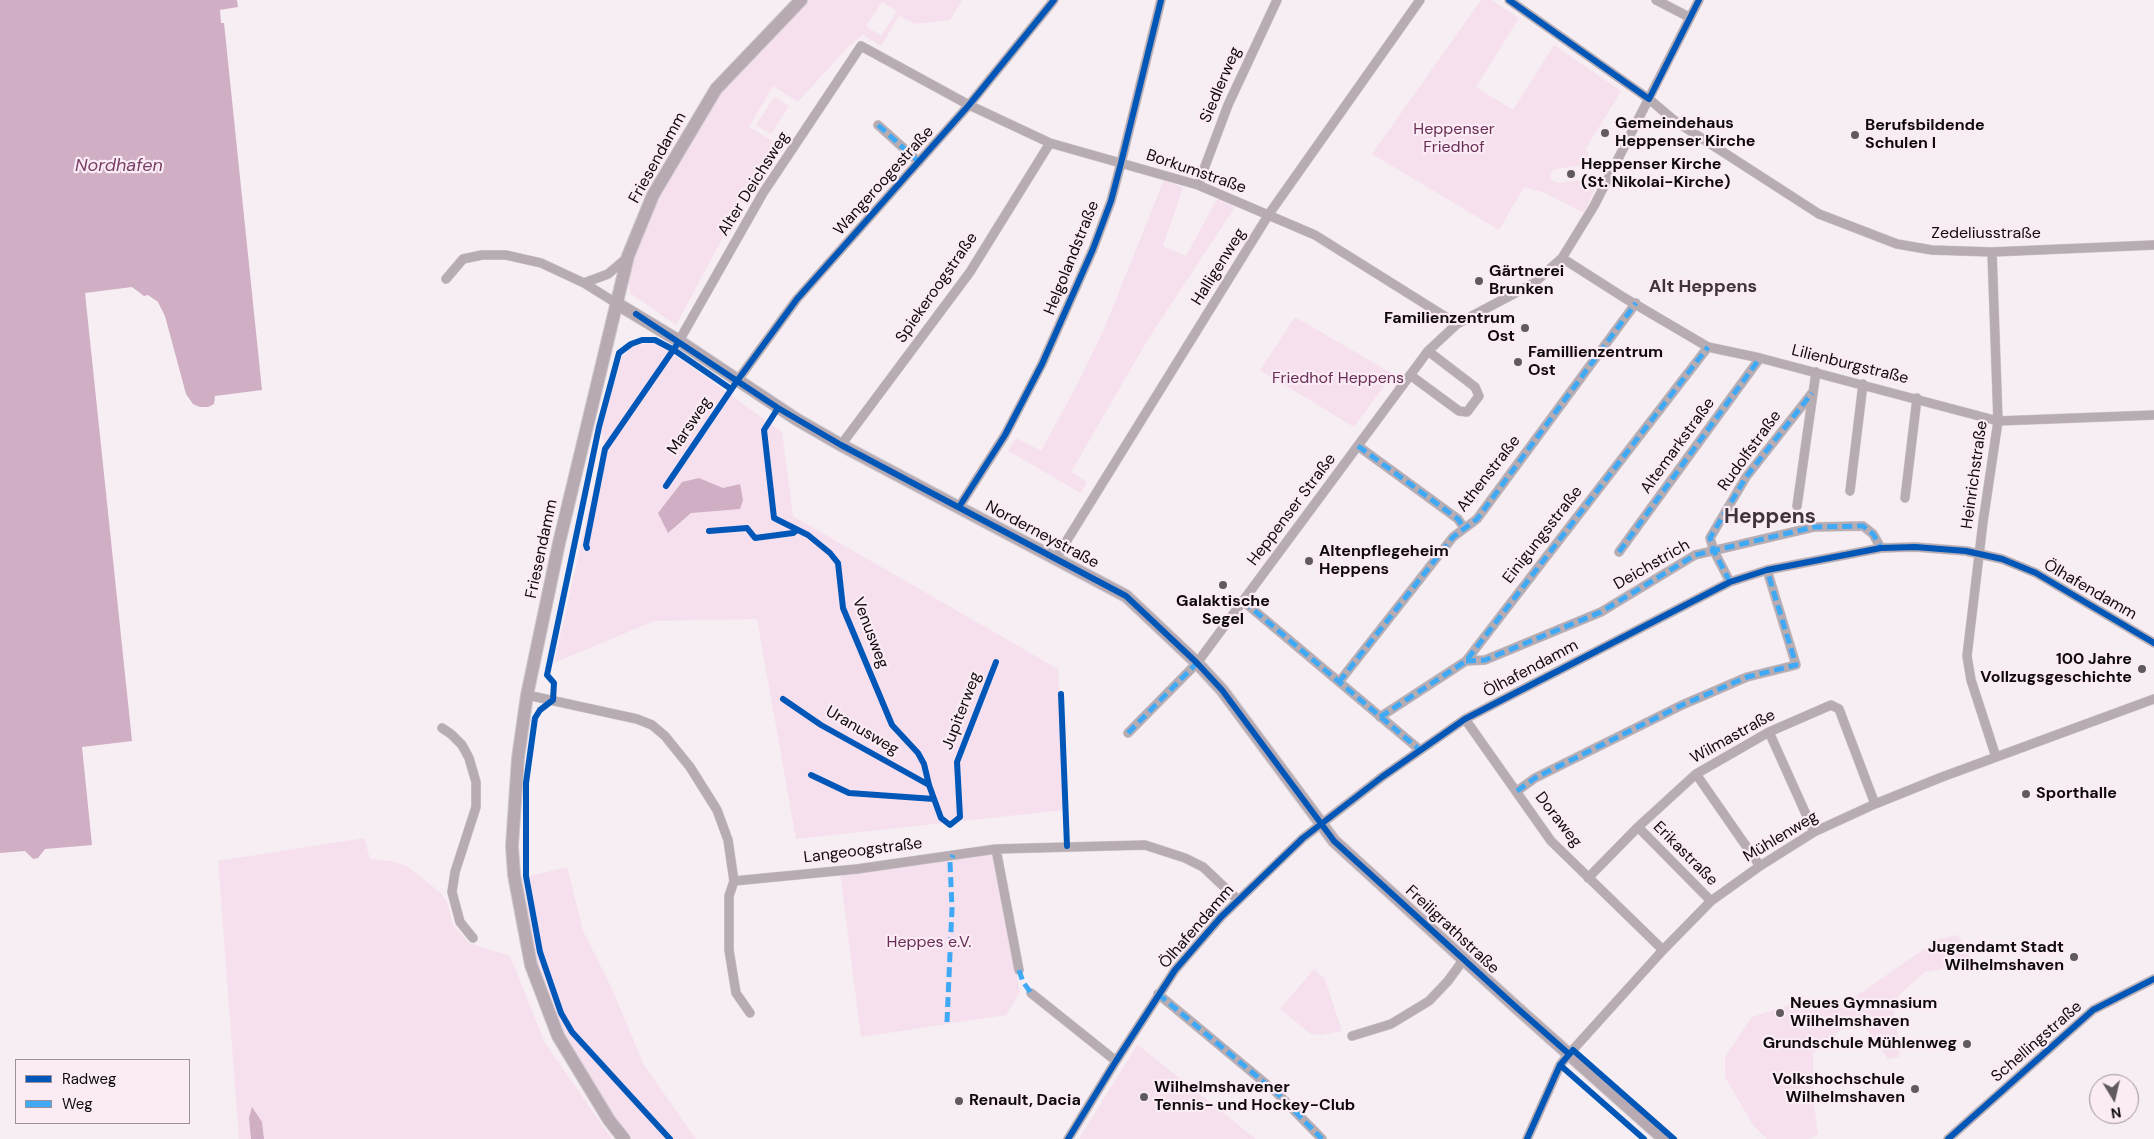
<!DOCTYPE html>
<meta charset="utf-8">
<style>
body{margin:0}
#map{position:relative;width:2154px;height:1139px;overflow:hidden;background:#f6eef3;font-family:"DM Sans",sans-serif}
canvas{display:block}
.legend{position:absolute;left:15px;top:1059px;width:175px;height:65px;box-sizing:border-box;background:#faebf4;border:1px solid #9c9198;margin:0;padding:6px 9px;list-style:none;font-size:15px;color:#0f0a0d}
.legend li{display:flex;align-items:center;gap:10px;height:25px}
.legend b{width:25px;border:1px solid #9c9198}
.north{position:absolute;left:2089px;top:1074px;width:50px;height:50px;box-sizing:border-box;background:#faebf4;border:1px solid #9c9198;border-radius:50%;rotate:171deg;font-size:14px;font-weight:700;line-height:20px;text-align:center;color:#0f0a0d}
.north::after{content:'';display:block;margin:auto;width:18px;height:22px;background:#605a5e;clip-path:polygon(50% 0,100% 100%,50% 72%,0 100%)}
</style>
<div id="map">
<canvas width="2154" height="1139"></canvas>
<ul class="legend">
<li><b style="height:6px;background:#0057b8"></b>Radweg</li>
<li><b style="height:6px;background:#3fa9f5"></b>Weg</li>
</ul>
<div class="north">N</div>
</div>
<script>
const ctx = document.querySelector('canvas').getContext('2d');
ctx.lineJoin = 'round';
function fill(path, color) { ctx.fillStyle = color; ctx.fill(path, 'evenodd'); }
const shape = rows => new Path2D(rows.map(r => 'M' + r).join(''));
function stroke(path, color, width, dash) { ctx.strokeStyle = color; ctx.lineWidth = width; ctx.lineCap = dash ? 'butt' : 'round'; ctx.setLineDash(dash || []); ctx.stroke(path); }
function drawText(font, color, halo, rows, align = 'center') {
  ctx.font = font + ' "DM Sans",sans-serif'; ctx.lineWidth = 4.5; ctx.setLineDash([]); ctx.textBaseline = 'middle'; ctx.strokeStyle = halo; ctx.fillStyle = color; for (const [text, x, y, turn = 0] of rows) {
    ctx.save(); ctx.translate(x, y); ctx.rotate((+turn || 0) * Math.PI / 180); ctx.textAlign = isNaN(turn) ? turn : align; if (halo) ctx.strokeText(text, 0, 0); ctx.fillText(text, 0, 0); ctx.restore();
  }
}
fill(shape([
 [803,0,962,0,950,20,915,24,899,16,881,46,863,35,848,47,798,102,773,86,749,127,774,142,676,325,630,293,628,271,655,195,717,91],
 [882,2,897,11,881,36,866,26],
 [1481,0,1491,0,1519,18,1476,87,1513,110,1554,45,1621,91,1585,150,1589,153,1584,165,1556,169,1551,172,1550,176,1553,181,1558,183,1585,179,1586,182,1593,181,1594,191,1584,213,1545,193,1524,187,1499,230,1372,154],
 [774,97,789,106,771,134,756,125],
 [1164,180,1183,188,1163,246,1186,256,1217,199,1235,207,1147,341,1071,472,1087,482,1081,493,1008,451,1016,438,1041,451,1078,383,1104,329],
 [1295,317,1393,374,1354,427,1260,370],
 [653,342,668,350,782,432,793,516,1058,669,1064,810,796,839,757,619,654,621,554,663,604,442,601,432,616,374,622,357,632,347],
 [364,838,370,859,390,861,407,866,441,893,447,902,453,925,469,943,510,956,545,1043,612,1139,264,1139,262,1122,249,1118,251,1139,239,1139,218,861],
 [993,852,1020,992,1006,1015,861,1037,840,872],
 [567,867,583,931,612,989,644,1065,696,1139,629,1139,612,1119,561,1034,534,964,518,879],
 [1957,935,1965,945,1970,959,1958,966,1925,972,1898,996,1894,1014,1900,1045,1899,1057,1888,1059,1866,1028,1842,1029,1813,1053,1813,1097,1818,1134,1809,1139,1767,1139,1753,1125,1725,1077,1725,1057,1752,1017,1789,1005,1809,1010,1843,1005,1939,939],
 [1314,969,1325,979,1342,1031,1321,1035,1311,1034,1280,1009],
 [1137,1045,1138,1045,1256,1139,1079,1139]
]), '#f6e0ee');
fill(shape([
 [0,0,237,0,238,7,220,10,221,23,224,23,262,390,215,396,214,404,208,407,200,407,193,404,186,394,165,316,158,302,148,295,144,296,132,287,85,293,132,741,82,747,92,845,45,849,38,858,33,859,25,851,0,853],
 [699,478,723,488,740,484,743,500,740,509,691,513,668,533,658,513,682,482],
 [252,1107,262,1122,264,1139,251,1139,249,1118]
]), '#d0aec4');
const street = shape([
 [1509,0,1649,99,1675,121,1819,214,1897,244,1932,250,1992,252,2154,245],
 [1656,0,1689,17],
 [878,125,919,162],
 [1198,185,1228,105,1277,0],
 [1992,252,1998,421,1983,522,1967,656,1971,680,1996,757],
 [1562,258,1623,297,1708,347,1760,358,1998,421,2154,415],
 [446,279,463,259,482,255,506,255,541,263,584,283,616,303],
 [584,283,608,274,628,257],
 [679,341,763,193,861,46,969,105,1050,143,1198,185,1315,235,1457,324],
 [1410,375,1459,411,1467,412,1479,396,1475,387,1428,351],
 [737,381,797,299,969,105,1054,0],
 [841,445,970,272,1050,143],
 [1358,446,1458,519,1464,528],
 [1850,491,1863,384],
 [1905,498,1917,398],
 [1797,506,1816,372],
 [959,507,1005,435,1042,364,1093,249,1111,201,1121,163,1161,0],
 [1619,552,1760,358],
 [1056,558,1269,214,1420,0],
 [1730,582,1714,551,1710,538,1746,477,1812,393],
 [1243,601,1420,750],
 [1466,661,1485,660,1601,612,1695,555,1814,527,1863,526,1873,534,1881,548],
 [1339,682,1453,537,1477,519,1636,303],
 [527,695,637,719,652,725,665,736,690,767,717,810,728,840,734,881,857,869,996,849,1145,845,1185,858,1203,867,1238,900],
 [1380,717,1466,661,1708,347],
 [1465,719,1551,841,1663,950],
 [442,728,451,734,462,745,469,758,476,782,476,807,455,872,452,892,460,922,473,938],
 [1769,732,1814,832],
 [1128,733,1197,663,1428,351,1457,324,1534,283,1562,258,1594,206,1699,0],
 [1696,774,1760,866],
 [1517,791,1535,778,1682,705,1747,677,1796,665,1767,570],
 [1638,827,1711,901],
 [996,849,1019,970],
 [1588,878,1638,827,1696,774,1769,732,1831,705,1839,709,1875,804],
 [734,881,729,896,729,950,736,993,750,1013],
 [1031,993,1116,1061],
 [1158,994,1277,1093,1322,1139],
 [1352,1036,1391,1024,1429,1001,1448,981,1464,959],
 [1068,1139,1116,1061,1175,970,1221,917,1303,838,1382,777,1465,719,1730,582,1767,570,1881,548,1915,547,1966,551,2002,559,2036,573,2154,643],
 [1527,1139,1560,1065,1569,1054,1663,950,1711,901,1760,866,1814,832,1875,804,1942,777,2154,699],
 [1948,1139,2093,1010,2154,979]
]);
const secondary = shape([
 [616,303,679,341,796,419,841,445,1126,596,1197,663,1222,690,1334,841,1517,1008,1664,1139],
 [624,1139,609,1120,558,1036,531,965,514,875,512,846,518,758,527,695,559,543,628,256,653,195,716,89,801,0]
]);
stroke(street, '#d0cace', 10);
stroke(secondary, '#d0cace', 14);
stroke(street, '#b8acb3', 9);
stroke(secondary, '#b7aab2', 12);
stroke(shape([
 [878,125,919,162],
 [1358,446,1458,519,1464,528],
 [1619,552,1760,358],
 [1730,582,1714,551,1710,538,1746,477,1812,393],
 [1243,601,1420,750],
 [1466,661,1485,660,1601,612,1695,555,1814,527,1863,526,1873,534,1881,548],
 [1339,682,1453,537,1477,519,1636,303],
 [1380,717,1466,661,1708,347],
 [1128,733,1197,663],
 [1517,791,1535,778,1682,705,1747,677,1796,665,1767,570],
 [1019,970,1023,982,1031,993],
 [1158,994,1277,1093,1322,1139],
 [947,1022,952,908,950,862,953,855]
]), '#3fa9f5', 5, [10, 5]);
stroke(shape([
 [1509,0,1649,99,1699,0],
 [636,314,778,408,841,445,1126,596,1197,663,1222,690,1334,841,1517,1008,1569,1054],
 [778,408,764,430,774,518,808,535,830,553,838,563,843,608,892,725,918,753,924,764,929,785,941,818,950,825,960,817,957,762,996,662],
 [666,486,737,381,797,299,969,105,1054,0],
 [959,507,1005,435,1042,364,1093,249,1111,201,1121,163,1161,0],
 [709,531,747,528,755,538,793,533,797,530],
 [587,548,586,545,605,449,678,343],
 [1061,694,1067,846],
 [783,699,821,725,929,785],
 [811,775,849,793,934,799],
 [1560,1065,1644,1139],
 [670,1139,572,1032,561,1013,540,952,526,876,526,783,535,718,540,710,553,700,554,683,547,675,599,427,619,353,631,344,642,340,655,340,674,350,731,389],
 [1068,1139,1116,1061,1175,970,1221,917,1303,838,1382,777,1465,719,1730,582,1767,570,1881,548,1915,547,1966,551,2002,559,2036,573,2154,643],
 [1527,1139,1560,1065,1573,1050,1674,1139],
 [1948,1139,2093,1010,2154,979]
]), '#0057b8', 6);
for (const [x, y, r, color] of [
 [1605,133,5,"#605a5e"],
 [1855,135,5,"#605a5e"],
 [1571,174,5,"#605a5e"],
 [1479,281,5,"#605a5e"],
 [1525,328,5,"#605a5e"],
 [1518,362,5,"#605a5e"],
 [1309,561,5,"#605a5e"],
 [1223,585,5,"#605a5e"],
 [2142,669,5,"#605a5e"],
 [2026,794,5,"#605a5e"],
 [2074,957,5,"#605a5e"],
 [1780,1013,5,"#605a5e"],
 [1967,1044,5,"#605a5e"],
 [1915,1089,5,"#605a5e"],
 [1144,1097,5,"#605a5e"],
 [959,1101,5,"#605a5e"]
]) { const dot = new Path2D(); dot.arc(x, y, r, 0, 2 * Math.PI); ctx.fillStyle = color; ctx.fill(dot); stroke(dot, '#faebf4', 2); }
drawText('16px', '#0f0a0d', '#faebf4', [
 ["Siedlerweg",1221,85,-67],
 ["Friesendamm",658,158,-61],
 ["Borkumstraße",1196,172,19],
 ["Wangeroogestraße",884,181,-48],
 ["Alter Deichsweg",754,184,-58],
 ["Zedeliusstraße",1986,234],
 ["Helgolandstraße",1072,258,-68],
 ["Halligenweg",1219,267,-58],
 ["Spiekeroogstraße",937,288,-55],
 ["Lilienburgstraße",1850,365,14],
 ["Marsweg",690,426,-56],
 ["Altemarkstraße",1678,446,-54],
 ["Rudolfstraße",1750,451,-54],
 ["Athenstraße",1489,474,-52],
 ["Heinrichstraße",1975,475,-82],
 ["Heppenser Straße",1292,510,-53],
 ["Norderneystraße",1042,535,28],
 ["Einigungsstraße",1543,535,-52],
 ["Friesendamm",542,549,-78],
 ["Deichstrich",1652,565,-30],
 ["Ölhafendamm",2090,590,30],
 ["Venusweg",870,633,69],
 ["Ölhafendamm",1531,669,-28],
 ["Jupiterweg",962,711,-69],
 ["Uranusweg",862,731,30],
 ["Wilmastraße",1733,737,-29],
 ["Doraweg",1558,820,52],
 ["Mühlenweg",1781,837,-31],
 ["Langeoogstraße",863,851,-7],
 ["Erikastraße",1685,854,45],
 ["Ölhafendamm",1197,927,-49],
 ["Freiligrathstraße",1452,930,43],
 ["Schellingstraße",2037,1042,-41]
]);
drawText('bold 16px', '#0f0a0d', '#faebf4', [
 ["Gemeindehaus",1615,124],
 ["Heppenser Kirche",1615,142],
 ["Berufsbildende",1865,126],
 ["Schulen I",1865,144],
 ["Heppenser Kirche",1581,165],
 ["(St. Nikolai-Kirche)",1581,183],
 ["Gärtnerei",1489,272],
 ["Brunken",1489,290],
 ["Familienzentrum",1515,319,"right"],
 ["Ost",1515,337,"right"],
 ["Famillienzentrum",1528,353],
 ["Ost",1528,371],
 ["Altenpflegeheim",1319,552],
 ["Heppens",1319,570],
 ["Galaktische",1223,602,"center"],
 ["Segel",1223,620,"center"],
 ["100 Jahre",2132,660,"right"],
 ["Vollzugsgeschichte",2132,678,"right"],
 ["Sporthalle",2036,794],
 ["Jugendamt Stadt",2064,948,"right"],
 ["Wilhelmshaven",2064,966,"right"],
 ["Neues Gymnasium",1790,1004],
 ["Wilhelmshaven",1790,1022],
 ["Grundschule Mühlenweg",1957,1044,"right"],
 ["Volkshochschule",1905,1080,"right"],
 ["Wilhelmshaven",1905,1098,"right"],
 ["Wilhelmshavener",1154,1088],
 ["Tennis- und Hockey-Club",1154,1106],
 ["Renault, Dacia",969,1101]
], 'left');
drawText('16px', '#682e56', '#faebf4', [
 ["Heppenser",1454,130],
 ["Friedhof",1454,148],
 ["Friedhof Heppens",1338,379],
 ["Heppes e.V.",929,943]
]);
drawText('italic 18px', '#773d65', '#faebf4', [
 ["Nordhafen",119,166]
]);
drawText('bold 18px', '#3f343b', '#faebf4', [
 ["Alt Heppens",1703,287]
]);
drawText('bold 21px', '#3f343b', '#faebf4', [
 ["Heppens",1770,517]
]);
</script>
